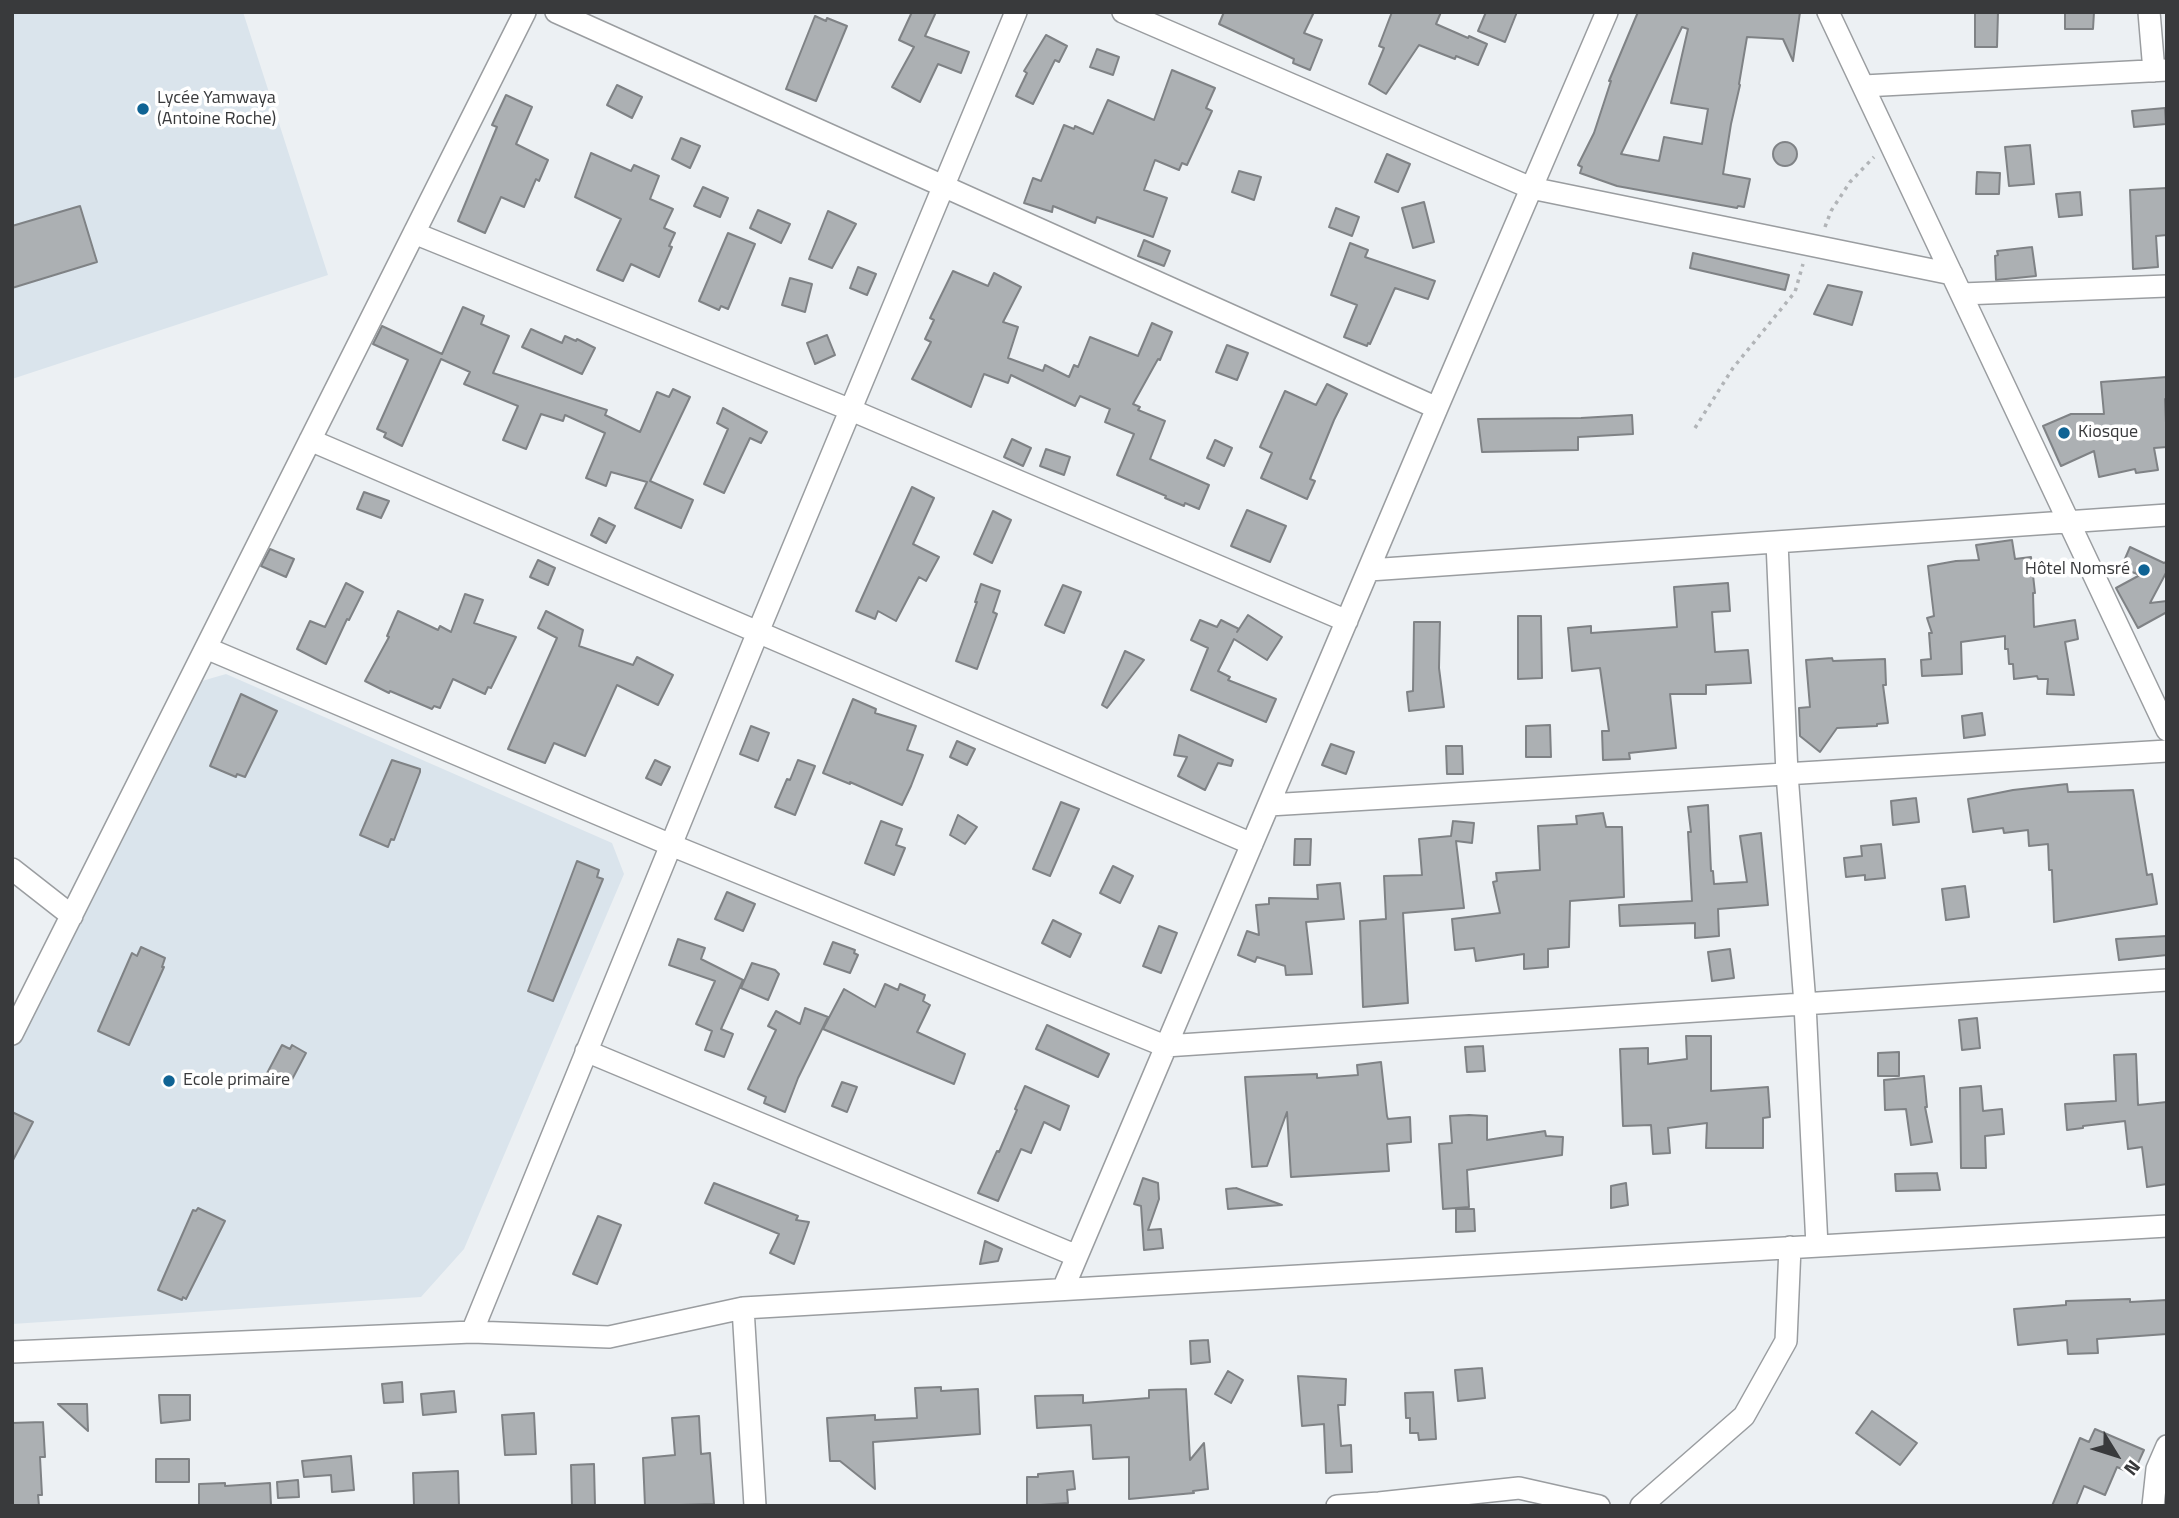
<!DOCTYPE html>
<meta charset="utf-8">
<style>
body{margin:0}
#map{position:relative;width:2179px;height:1518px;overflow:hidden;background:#ecf0f3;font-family:"Titillium Web",sans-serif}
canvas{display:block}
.frame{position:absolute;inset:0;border:14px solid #393a3c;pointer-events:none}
.north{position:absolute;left:2081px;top:1420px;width:70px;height:70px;-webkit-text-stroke:5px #fff;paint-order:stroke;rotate:128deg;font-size:19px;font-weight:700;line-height:28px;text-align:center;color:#393a3c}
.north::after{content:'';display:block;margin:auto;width:24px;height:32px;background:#393a3c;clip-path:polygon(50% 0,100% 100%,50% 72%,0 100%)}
</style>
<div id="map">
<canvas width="2179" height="1518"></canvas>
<div class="frame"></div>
<div class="north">N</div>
</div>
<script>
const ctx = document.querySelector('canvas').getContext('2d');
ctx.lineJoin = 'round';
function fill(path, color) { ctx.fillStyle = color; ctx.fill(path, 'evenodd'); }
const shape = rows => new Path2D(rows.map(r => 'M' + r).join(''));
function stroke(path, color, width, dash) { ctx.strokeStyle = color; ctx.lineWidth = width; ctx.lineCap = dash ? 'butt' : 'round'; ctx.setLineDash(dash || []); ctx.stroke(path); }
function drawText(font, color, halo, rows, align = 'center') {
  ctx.font = font + ' "Titillium Web",sans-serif'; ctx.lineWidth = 7; ctx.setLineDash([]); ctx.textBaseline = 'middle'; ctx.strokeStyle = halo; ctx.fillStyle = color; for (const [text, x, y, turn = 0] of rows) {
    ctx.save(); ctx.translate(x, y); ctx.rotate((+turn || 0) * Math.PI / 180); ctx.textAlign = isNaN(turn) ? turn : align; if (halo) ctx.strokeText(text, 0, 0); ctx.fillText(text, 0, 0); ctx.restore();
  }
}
fill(shape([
 [12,12,243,12,328,275,12,379,12,288,97,261,80,206,12,226],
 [226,674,612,843,624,874,464,1249,421,1297,12,1324,12,1050,195,683]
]), '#dae4ec');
const building = shape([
 [912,12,936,12,925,36,969,52,961,73,938,64,920,102,892,87,914,47,899,40,912,12],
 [1224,12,1314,12,1304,33,1322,40,1310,70,1293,63,1294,59,1219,24,1224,12],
 [1392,12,1441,12,1436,24,1468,38,1469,36,1487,44,1478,65,1456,56,1455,59,1419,45,1386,94,1369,84,1384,48,1379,46,1392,12],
 [1486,12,1517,12,1505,42,1478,31,1486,12],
 [1638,12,1800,12,1793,61,1783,39,1747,37,1739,84,1740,85,1731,124,1723,174,1750,179,1744,207,1738,206,1737,208,1617,186,1580,173,1582,167,1578,165,1594,133,1611,81,1609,81,1638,12],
 [1682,27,1688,29,1671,103,1708,109,1702,144,1664,137,1659,161,1621,154,1682,27],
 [1975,12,1998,12,1997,47,1975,47,1975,12],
 [2065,12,2094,12,2093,29,2065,29,2065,12],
 [815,16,826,21,827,18,847,26,816,101,786,89,815,16],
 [1046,35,1067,46,1059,62,1055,60,1033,104,1016,96,1027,73,1024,71,1046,35],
 [1097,49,1119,57,1113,75,1090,67,1097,49],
 [1172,70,1215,88,1206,108,1212,111,1187,165,1182,163,1179,170,1155,160,1144,190,1167,198,1153,237,1097,217,1095,223,1053,206,1052,212,1024,203,1033,178,1041,181,1064,125,1074,129,1075,126,1093,134,1108,100,1154,120,1172,70],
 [617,85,642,97,632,118,607,105,617,85],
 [506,95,532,107,516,144,548,160,539,181,536,179,524,207,501,197,485,233,458,221,497,127,492,125,506,95],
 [2165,108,2166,124,2134,127,2132,111,2165,108],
 [681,138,700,146,690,168,672,159,681,138],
 '1773 154a12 12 0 1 1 24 0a12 12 0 1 1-24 0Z',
 [2030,145,2034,184,2009,186,2005,147,2030,145],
 [591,153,631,171,634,165,659,176,650,199,673,209,664,228,675,233,669,246,672,247,659,277,631,264,623,281,597,270,621,219,575,197,591,153],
 [1387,154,1410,164,1398,192,1375,182,1387,154],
 [1239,171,1261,177,1254,200,1232,192,1239,171],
 [1977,172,2000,173,1999,194,1976,194,1977,172],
 [703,187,728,198,720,217,694,206,703,187],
 [2167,188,2167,235,2156,236,2158,267,2133,269,2130,190,2167,188],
 [2080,192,2082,215,2059,217,2056,194,2080,192],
 [1424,202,1434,242,1413,248,1402,208,1424,202],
 [80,206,97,262,12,288,12,226,80,206],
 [1336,208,1359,217,1352,236,1329,227,1336,208],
 [758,210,790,224,781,243,750,228,758,210],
 [828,211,856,224,832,268,809,259,828,211],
 [728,233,755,244,728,309,721,306,719,310,699,301,728,233],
 [1144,240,1170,251,1164,266,1138,256,1144,240],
 [1350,243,1368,250,1365,257,1435,281,1428,299,1395,288,1370,344,1368,343,1367,346,1344,337,1357,305,1331,295,1350,243],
 [2032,247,2036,276,1996,280,1995,256,1998,255,1997,251,2032,247],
 [1693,253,1789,275,1785,290,1690,268,1693,253],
 [858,267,876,274,867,295,850,288,858,267],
 [953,271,988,286,994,273,1021,287,1003,322,1018,327,1008,358,1043,371,1045,365,1069,377,1074,365,1078,367,1090,337,1138,356,1152,323,1172,332,1160,360,1158,359,1133,404,1140,407,1138,410,1165,421,1150,459,1209,485,1199,509,1185,503,1184,506,1165,498,1166,496,1117,475,1134,434,1105,422,1110,409,1080,396,1075,406,1011,375,1008,383,984,374,971,407,912,379,931,342,925,339,934,320,930,318,953,271],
 [790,278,812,284,805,312,782,305,790,278],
 [1828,285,1862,292,1852,325,1814,314,1828,285],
 [463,307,484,316,481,324,509,336,493,373,607,410,605,415,640,432,657,392,669,397,673,389,690,397,650,481,693,500,681,528,635,508,647,482,611,472,606,486,586,478,605,433,565,415,563,421,541,414,526,449,503,440,518,406,464,384,470,372,441,359,402,446,384,437,386,433,377,429,408,360,373,344,382,326,442,354,463,307],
 [531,329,562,343,565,336,576,341,577,339,595,348,582,374,522,347,531,329],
 [827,335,835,355,815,364,807,343,827,335],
 [1227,345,1248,353,1237,380,1216,372,1227,345],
 [2167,377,2167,399,2165,399,2167,447,2154,448,2158,470,2136,473,2135,469,2099,477,2094,451,2061,466,2043,426,2071,414,2104,414,2101,382,2167,377],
 [1327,384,1347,394,1334,420,1310,479,1315,481,1307,499,1261,478,1272,453,1260,447,1285,391,1316,405,1327,384],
 [723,408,767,432,761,443,750,438,724,493,704,484,728,429,717,423,723,408],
 [1632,415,1633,434,1578,437,1578,450,1482,452,1478,419,1581,418,1632,415],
 [1012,439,1031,448,1023,466,1004,457,1012,439],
 [1215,440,1232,448,1224,466,1207,458,1215,440],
 [1046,449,1070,457,1064,475,1040,466,1046,449],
 [912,487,934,498,913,544,939,557,926,581,919,577,896,621,878,611,875,619,856,611,912,487],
 [364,492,389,501,381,518,357,509,364,492],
 [1247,510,1286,526,1270,562,1231,546,1247,510],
 [993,511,1011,520,992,563,974,554,993,511],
 [599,518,615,526,606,543,591,535,599,518],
 [2012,540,2015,559,2031,557,2035,593,2033,593,2034,627,2075,620,2078,639,2065,642,2074,695,2047,694,2048,679,2038,679,2037,676,2014,679,2013,664,2009,664,2008,649,2005,649,2005,636,1961,642,1962,674,1922,676,1921,660,1931,659,1929,633,1932,633,1927,618,1934,616,1928,566,1956,561,1979,560,1976,545,2012,540],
 [2130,547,2164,563,2167,561,2167,571,2150,603,2167,601,2167,612,2138,628,2116,588,2140,575,2121,568,2130,547],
 [270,549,294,559,286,577,261,566,270,549],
 [538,560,555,568,548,585,530,577,538,560],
 [346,583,363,592,349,620,347,619,326,664,297,649,310,621,325,627,346,583],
 [1728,583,1730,611,1712,612,1715,652,1748,650,1751,683,1706,685,1706,694,1670,694,1676,748,1629,753,1630,759,1603,760,1602,731,1609,731,1600,668,1572,671,1568,628,1591,626,1591,633,1677,627,1674,587,1728,583],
 [981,584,1000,591,993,612,997,614,977,669,956,661,977,602,975,602,981,584],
 [1063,585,1081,592,1064,633,1045,625,1063,585],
 [465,594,483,600,474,623,516,637,491,688,488,687,485,694,453,679,440,708,434,706,432,709,390,691,389,693,365,681,389,637,387,636,398,611,438,630,440,626,451,632,465,594],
 [546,611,583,630,579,646,633,665,637,657,673,675,658,705,617,685,585,756,554,743,545,763,508,749,557,638,538,628,546,611],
 [1248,615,1282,637,1267,660,1234,639,1218,671,1230,677,1228,680,1276,699,1266,722,1191,690,1208,648,1191,640,1200,620,1217,627,1221,620,1239,629,1237,632,1248,615],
 [1518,616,1541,616,1542,678,1518,679,1518,616],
 [1414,622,1440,622,1439,668,1444,707,1409,711,1407,692,1413,691,1414,622],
 [1125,651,1144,660,1107,708,1102,705,1125,651],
 [1832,658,1833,661,1885,659,1886,685,1883,685,1888,723,1877,724,1877,726,1837,728,1820,752,1800,736,1799,708,1810,707,1806,660,1832,658],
 [241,694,277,711,245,777,237,774,236,777,210,766,241,694],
 [853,699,876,709,875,713,916,726,907,750,923,755,911,786,902,805,850,782,850,784,823,773,853,699],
 [1982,713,1985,735,1964,738,1962,716,1982,713],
 [1550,725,1551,757,1526,757,1526,726,1550,725],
 [751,726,769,733,758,761,740,754,751,726],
 [1179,735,1233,760,1231,766,1218,763,1205,790,1178,776,1187,757,1174,755,1179,735],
 [957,741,975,749,967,765,950,757,957,741],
 [1331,744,1354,752,1346,774,1322,765,1331,744],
 [1446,746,1462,746,1463,774,1447,774,1446,746],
 [392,760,420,769,420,772,394,840,391,839,388,847,360,835,392,760],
 [655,760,670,767,661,785,646,778,655,760],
 [798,760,815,766,795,815,775,807,787,779,790,780,798,760],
 [2067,784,2068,792,2133,790,2147,875,2152,874,2157,904,2054,922,2052,870,2049,870,2048,844,2029,846,2028,830,2004,833,2003,828,1973,832,1968,799,2013,790,2067,784],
 [1916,798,1919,822,1893,825,1891,801,1916,798],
 [1061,802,1079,809,1050,876,1033,869,1061,802],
 [1708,805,1711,871,1713,871,1714,884,1747,882,1740,836,1761,833,1768,905,1718,909,1719,936,1695,938,1695,923,1620,926,1619,905,1692,901,1688,832,1691,832,1688,807,1708,805],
 [1603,813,1606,827,1622,827,1624,897,1570,901,1569,947,1548,949,1548,967,1524,969,1524,954,1476,961,1474,948,1455,950,1452,919,1500,913,1493,882,1497,881,1496,873,1540,870,1538,826,1577,824,1576,816,1603,813],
 [958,815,977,827,965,844,950,835,958,815],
 [881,821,902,829,896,845,905,848,894,875,865,863,881,821],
 [1453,821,1474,823,1472,843,1456,841,1464,908,1403,913,1408,1003,1363,1007,1360,921,1386,919,1384,876,1422,875,1419,839,1451,836,1453,821],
 [1295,839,1311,839,1310,865,1294,865,1295,839],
 [1881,844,1885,878,1865,880,1865,875,1846,877,1844,858,1862,856,1861,846,1881,844],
 [577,861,599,870,597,877,603,879,553,1001,528,991,577,861],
 [1113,866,1133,876,1120,903,1100,893,1113,866],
 [1340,883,1344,919,1306,922,1312,974,1286,975,1285,966,1257,957,1255,962,1238,955,1247,931,1259,935,1256,905,1269,904,1269,898,1318,899,1317,885,1340,883],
 [1965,886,1969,917,1946,920,1942,889,1965,886],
 [727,892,755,904,743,931,715,919,727,892],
 [1053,920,1081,934,1070,957,1042,943,1053,920],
 [1159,926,1177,933,1161,973,1143,966,1159,926],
 [2167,936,2167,955,2119,960,2116,939,2167,936],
 [678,939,705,948,701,959,743,980,721,1029,733,1034,724,1057,705,1050,712,1031,696,1024,715,981,669,965,678,939],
 [833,942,855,950,854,953,858,955,850,973,824,964,833,942],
 [141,947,165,958,162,967,164,967,129,1045,98,1031,132,953,137,956,141,947],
 [1730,949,1734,978,1712,981,1708,952,1730,949],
 [752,963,775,970,779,974,768,1000,741,988,752,963],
 [885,984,898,990,900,984,925,995,923,1001,930,1005,917,1032,965,1054,954,1084,823,1029,844,989,875,1007,885,984],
 [805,1008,828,1017,798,1078,785,1112,764,1103,766,1097,748,1089,776,1030,768,1026,776,1011,800,1024,805,1008],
 [1977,1018,1980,1048,1962,1050,1959,1020,1977,1018],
 [1047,1025,1109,1054,1098,1077,1036,1049,1047,1025],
 [1686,1036,1711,1036,1711,1091,1768,1087,1770,1117,1763,1118,1763,1148,1706,1148,1707,1123,1668,1128,1670,1153,1653,1154,1651,1125,1623,1126,1620,1049,1648,1048,1648,1064,1687,1059,1686,1036],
 [282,1045,290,1049,292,1045,306,1053,288,1087,265,1077,282,1045],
 [1483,1046,1485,1071,1467,1072,1465,1047,1483,1046],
 [1899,1052,1899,1076,1878,1076,1878,1053,1899,1052],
 [2136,1054,2138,1105,2167,1102,2167,1184,2147,1187,2142,1147,2128,1149,2125,1121,2083,1126,2083,1128,2067,1130,2065,1104,2116,1101,2114,1055,2136,1054],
 [1381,1062,1387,1116,1388,1119,1410,1117,1411,1142,1387,1144,1389,1171,1291,1177,1287,1112,1267,1166,1252,1167,1245,1077,1317,1074,1317,1078,1358,1075,1357,1065,1381,1062],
 [1924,1076,1927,1107,1925,1107,1932,1142,1911,1145,1906,1109,1885,1110,1884,1080,1924,1076],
 [842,1082,857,1087,847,1112,832,1106,842,1082],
 [1025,1086,1069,1106,1060,1130,1044,1122,1031,1153,1021,1149,998,1201,978,1193,997,1151,999,1152,1017,1110,1015,1109,1025,1086],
 [1981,1086,1983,1111,2002,1109,2004,1134,1985,1136,1986,1168,1961,1168,1960,1088,1981,1086],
 [12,1112,33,1122,12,1162,12,1112],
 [1469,1115,1487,1116,1487,1140,1545,1131,1546,1136,1563,1137,1562,1155,1467,1170,1469,1207,1443,1209,1439,1144,1452,1143,1450,1116,1469,1115],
 [1937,1173,1940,1190,1896,1191,1895,1174,1937,1173],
 [1143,1178,1158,1183,1159,1199,1148,1230,1161,1229,1163,1248,1144,1250,1141,1206,1134,1204,1143,1178],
 [714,1183,798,1216,796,1220,809,1222,794,1264,770,1253,779,1234,705,1203,714,1183],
 [1626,1183,1628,1205,1611,1208,1611,1186,1626,1183],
 [1236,1188,1282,1205,1228,1209,1226,1189,1236,1188],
 [198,1208,225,1221,186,1299,183,1297,182,1300,158,1290,193,1210,196,1211,198,1208],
 [1456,1209,1474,1209,1475,1231,1456,1232,1456,1209],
 [598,1216,621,1225,597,1284,573,1274,598,1216],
 [985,1241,1002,1249,998,1261,980,1264,985,1241],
 [2130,1299,2130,1302,2167,1300,2167,1334,2097,1339,2098,1353,2068,1354,2067,1340,2018,1345,2014,1309,2066,1305,2066,1301,2130,1299],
 [1208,1340,1210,1362,1191,1364,1190,1341,1208,1340],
 [1482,1368,1485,1398,1458,1401,1455,1370,1482,1368],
 [1228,1371,1243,1380,1231,1403,1215,1394,1228,1371],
 [1298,1376,1346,1379,1345,1405,1338,1405,1341,1446,1351,1445,1352,1472,1326,1473,1324,1424,1302,1426,1298,1376],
 [402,1382,403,1402,384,1403,382,1384,402,1382],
 [941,1387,941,1391,978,1389,980,1434,873,1442,875,1489,840,1461,830,1461,827,1418,875,1415,875,1420,917,1418,915,1388,941,1387],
 [1186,1389,1190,1460,1204,1443,1208,1489,1193,1491,1194,1493,1129,1499,1129,1457,1093,1459,1091,1425,1037,1428,1035,1396,1083,1395,1083,1403,1149,1398,1149,1390,1186,1389],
 [454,1391,456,1412,423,1415,421,1394,454,1391],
 [1433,1392,1436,1439,1419,1440,1418,1433,1410,1433,1410,1418,1406,1418,1405,1393,1433,1392],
 [159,1395,190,1395,190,1420,161,1423,159,1395],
 [58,1404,87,1404,88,1431,58,1404],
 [1872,1411,1917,1443,1900,1465,1856,1433,1872,1411],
 [534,1413,536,1454,505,1455,502,1415,534,1413],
 [699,1416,701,1454,710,1453,714,1504,645,1506,643,1458,675,1455,672,1418,699,1416],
 [43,1422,45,1457,40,1457,42,1495,38,1495,39,1506,13,1506,12,1423,43,1422],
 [2095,1429,2144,1450,2133,1474,2117,1467,2105,1495,2084,1486,2076,1506,2052,1506,2080,1438,2089,1442,2095,1429],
 [351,1456,354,1490,332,1492,331,1475,304,1477,302,1461,351,1456],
 [156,1459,189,1459,189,1482,156,1482,156,1459],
 [594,1464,595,1506,572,1506,571,1465,594,1464],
 [458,1471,459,1506,414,1506,413,1473,458,1471],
 [1073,1471,1075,1489,1067,1490,1068,1503,1027,1506,1027,1477,1038,1477,1038,1474,1073,1471],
 [298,1480,299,1497,278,1498,277,1482,298,1480],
 [225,1483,225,1486,270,1483,271,1506,199,1506,199,1484,225,1483]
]);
fill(building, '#acb0b3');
stroke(building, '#7f8285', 2);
const minor = shape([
 [556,12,1437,408],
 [1123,12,1531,188,1952,274],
 [1828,12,2167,730],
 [2149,12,2154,71],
 [1864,86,2167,70],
 [414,233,851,410,1347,621],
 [1962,294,2167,286],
 [310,440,1252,844],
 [1777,542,1787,774,1805,1004,1817,1246],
 [1369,570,2167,515],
 [206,648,671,845,1165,1046,2167,980],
 [1269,805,2167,751],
 [12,869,72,916],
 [12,1034,525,12],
 [586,1051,1077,1256],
 [1063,1289,1437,408,1607,12],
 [743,1308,755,1506],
 [472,1332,758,632,1016,12],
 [12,1352,472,1332,609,1337,743,1308,2167,1226],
 [1337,1506,1379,1503,1519,1488,1599,1506],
 [1641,1506,1744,1416,1786,1341,1790,1247],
 [2153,1506,2157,1469,2167,1446]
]);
stroke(minor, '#9a9da0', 24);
stroke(shape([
 [1825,227,1831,211,1850,182,1874,157],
 [1695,428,1733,368,1795,292,1803,264]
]), '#b1b4b7', 3.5, [3.5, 5]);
stroke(minor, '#fff', 21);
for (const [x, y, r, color] of [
 [143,109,7,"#0f6394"],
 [2064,433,7,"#0f6394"],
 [2144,570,7,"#0f6394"],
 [169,1081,7,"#0f6394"]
]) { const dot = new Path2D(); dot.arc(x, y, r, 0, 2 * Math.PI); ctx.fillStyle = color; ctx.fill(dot); stroke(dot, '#fff', 2.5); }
drawText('18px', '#393a3c', '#fff', [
 ["Lycée Yamwaya",157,99],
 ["(Antoine Roche)",157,120],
 ["Kiosque",2078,433],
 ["Hôtel Nomsré",2130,570,"right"],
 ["Ecole primaire",183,1081]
], 'left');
</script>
